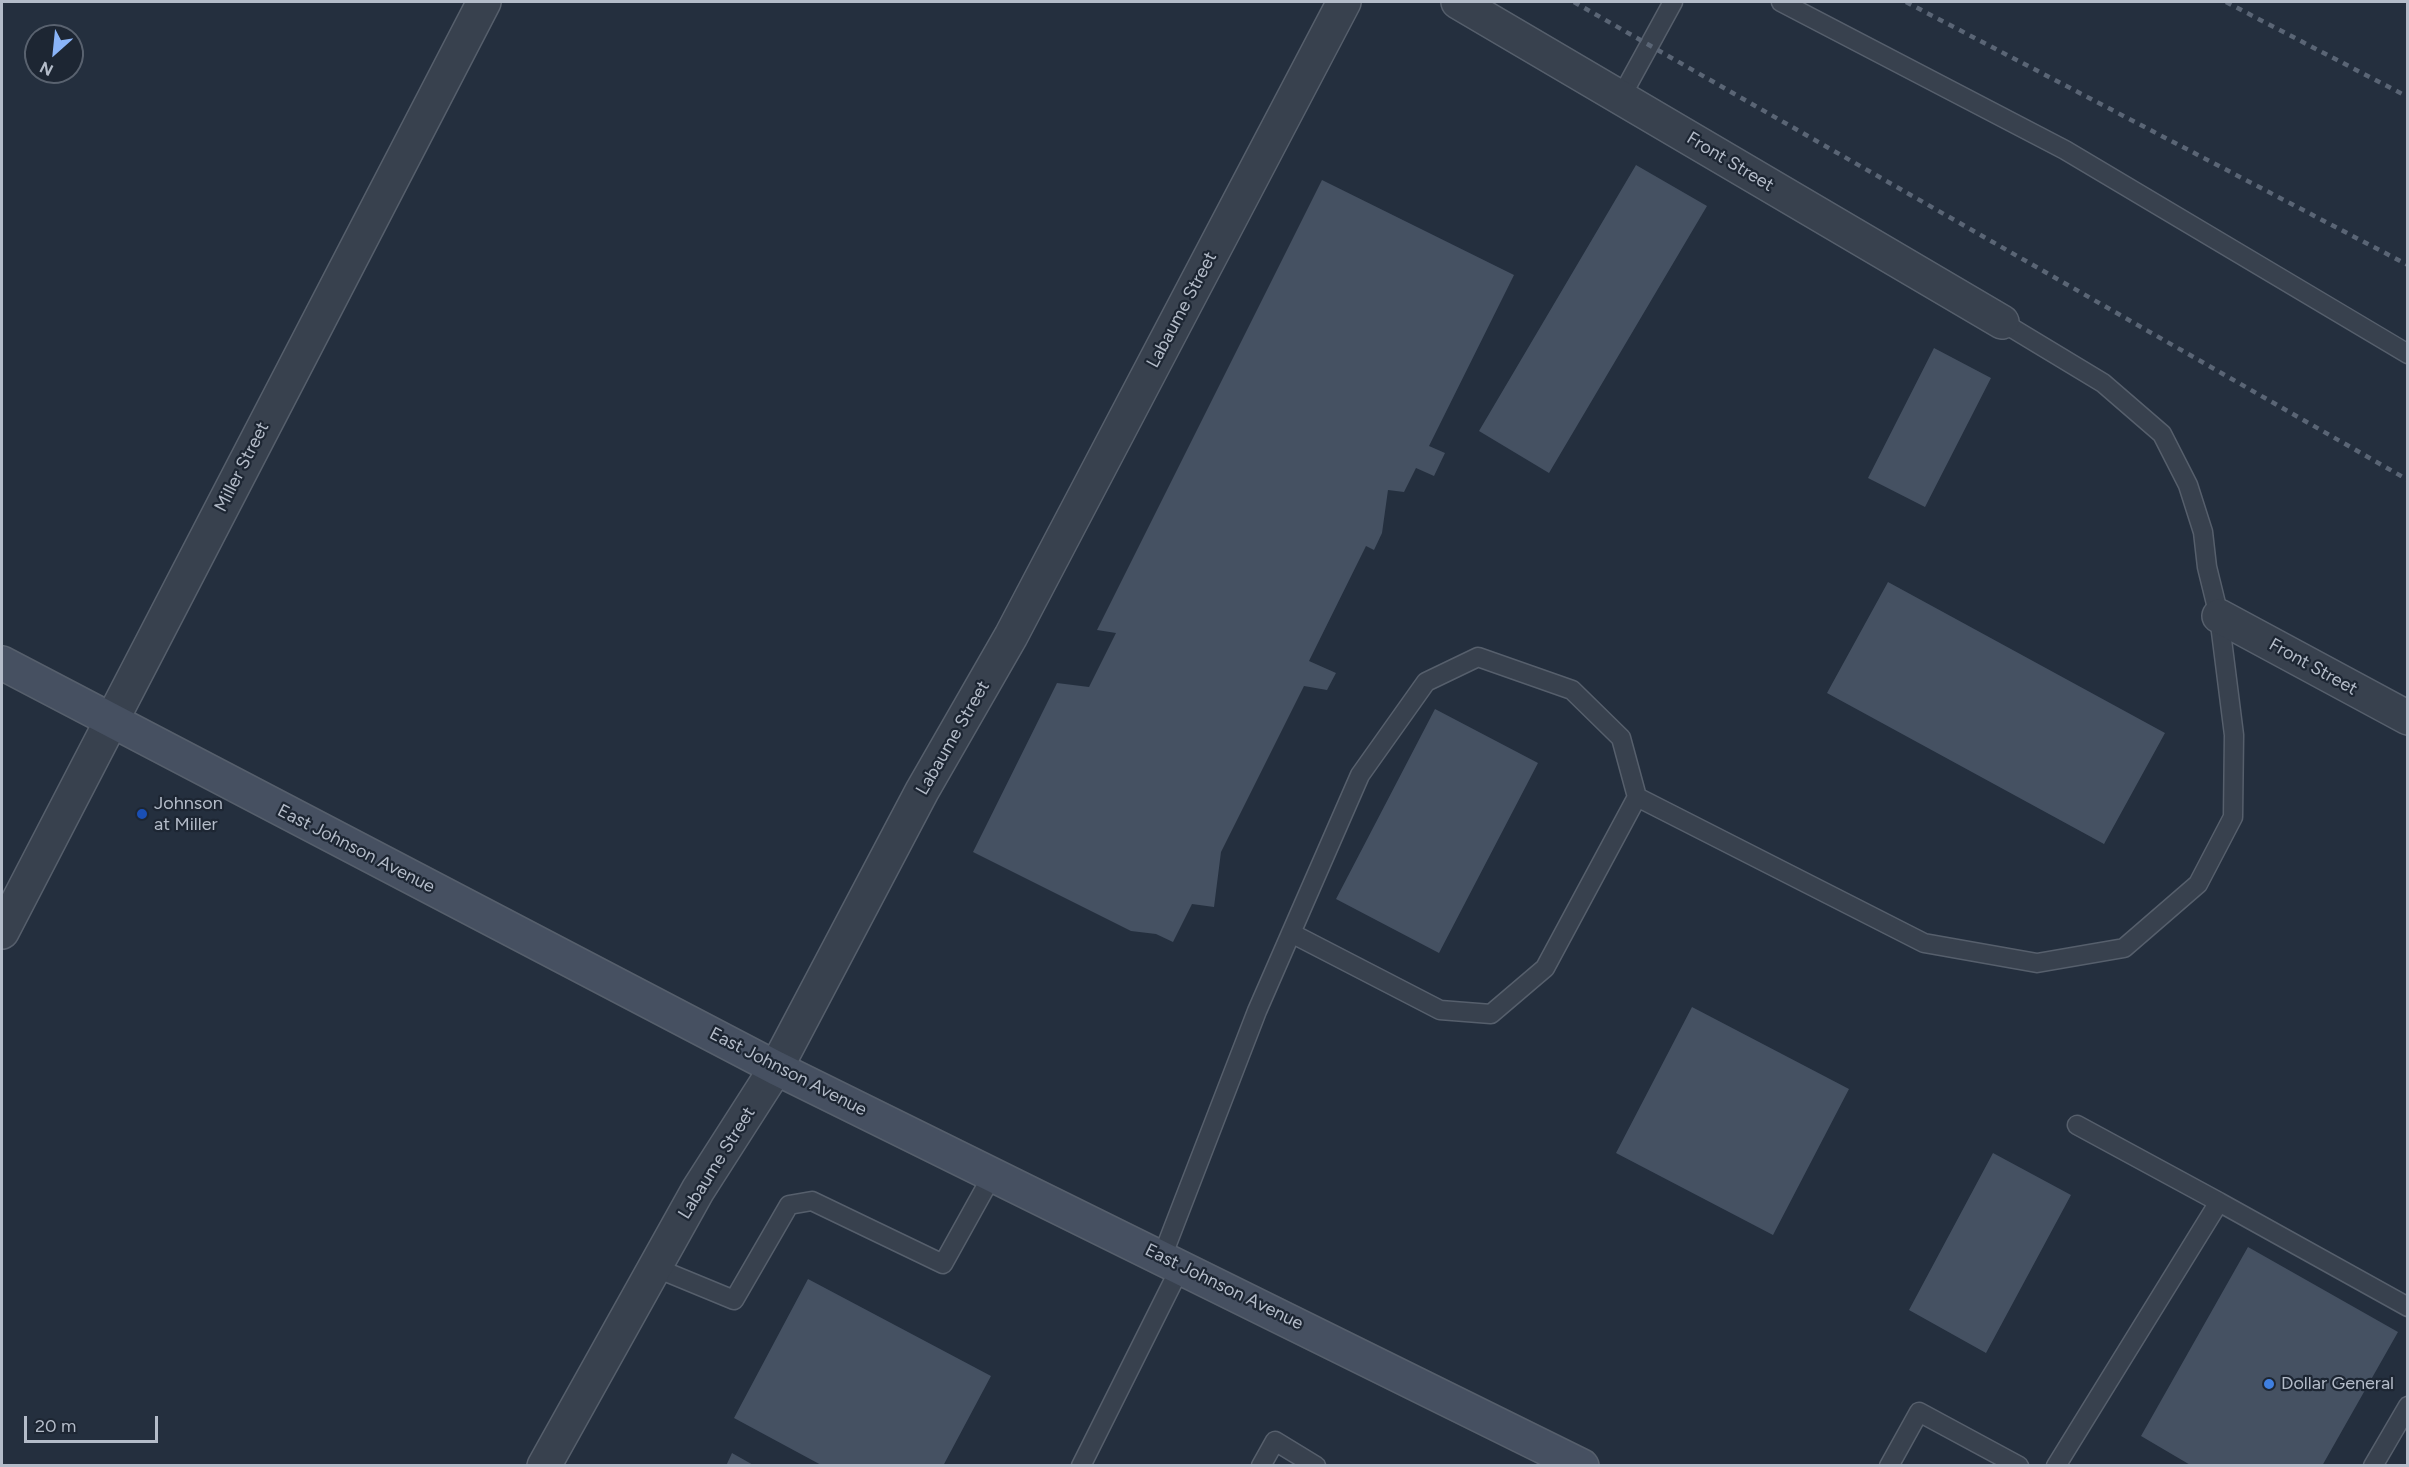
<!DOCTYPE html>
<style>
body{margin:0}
#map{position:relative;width:2409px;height:1467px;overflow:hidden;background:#242f3e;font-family:Figtree,sans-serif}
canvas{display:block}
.frame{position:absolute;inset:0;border:3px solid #b4bcc9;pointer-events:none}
.north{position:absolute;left:24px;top:24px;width:60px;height:60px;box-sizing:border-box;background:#1d2633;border:2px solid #59626f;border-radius:50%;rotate:207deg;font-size:16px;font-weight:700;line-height:24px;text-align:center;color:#b4bcc9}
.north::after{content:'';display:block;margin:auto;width:21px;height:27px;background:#8ab4f8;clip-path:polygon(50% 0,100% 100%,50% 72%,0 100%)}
.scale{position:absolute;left:24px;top:1416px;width:134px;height:27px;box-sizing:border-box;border:3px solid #b4bcc9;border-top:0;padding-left:8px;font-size:18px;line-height:21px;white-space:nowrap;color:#b4bcc9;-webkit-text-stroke:4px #1d2633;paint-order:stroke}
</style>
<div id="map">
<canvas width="2409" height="1467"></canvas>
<div class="frame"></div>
<div class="north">N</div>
<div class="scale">20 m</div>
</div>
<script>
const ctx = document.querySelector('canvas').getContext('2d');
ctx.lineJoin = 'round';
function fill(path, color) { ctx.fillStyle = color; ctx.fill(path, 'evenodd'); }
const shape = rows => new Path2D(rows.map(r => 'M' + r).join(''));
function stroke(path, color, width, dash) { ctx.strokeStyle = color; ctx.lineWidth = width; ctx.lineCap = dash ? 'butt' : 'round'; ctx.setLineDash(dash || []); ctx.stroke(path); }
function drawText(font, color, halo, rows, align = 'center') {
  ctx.font = font + ' Figtree,sans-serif'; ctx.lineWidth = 4.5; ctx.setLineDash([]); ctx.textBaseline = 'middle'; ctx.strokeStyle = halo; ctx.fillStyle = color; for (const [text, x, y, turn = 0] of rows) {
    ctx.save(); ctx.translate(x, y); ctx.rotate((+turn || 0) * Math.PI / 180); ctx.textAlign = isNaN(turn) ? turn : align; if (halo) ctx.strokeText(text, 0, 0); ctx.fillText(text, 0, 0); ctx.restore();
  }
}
fill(shape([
 [1636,165,1707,206,1549,473,1479,431],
 [1322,180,1514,275,1429,446,1445,453,1434,476,1416,468,1404,492,1388,490,1382,533,1374,550,1366,546,1309,661,1336,673,1327,690,1304,686,1221,852,1214,907,1192,904,1173,942,1156,934,1131,931,973,852,1057,683,1089,687,1116,633,1097,630],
 [1934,348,1991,378,1925,507,1868,478],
 [1888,582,2165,733,2104,844,1827,693],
 [1435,709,1538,763,1439,953,1336,899],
 [1692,1007,1849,1089,1773,1235,1616,1153],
 [1993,1153,2071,1195,1986,1353,1909,1310],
 [2248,1247,2398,1332,2322,1466,2192,1466,2141,1436],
 [808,1279,991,1376,943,1466,823,1466,734,1418],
 [732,1453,755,1466,726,1466]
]), '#455162');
const lane = shape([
 [1781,2,2065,150,2408,354],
 [1621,97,1673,2],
 [1291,933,1440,1010,1491,1014,1545,968,1637,797],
 [2077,1125,2219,1202],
 [1162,1257,1257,1011,1360,775,1426,682,1478,657,1572,690,1621,738,1637,797,1924,943,2037,963,2124,948,2198,884,2233,817,2234,735,2219,616,2207,567,2203,532,2188,485,2162,434,2103,383,2002,322],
 [654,1267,734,1300,789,1205,812,1201,943,1264,993,1174],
 [1081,1466,1181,1266],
 [1261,1466,1275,1441,1316,1466],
 [1889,1466,1919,1412,2019,1466],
 [2056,1466,2219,1202,2408,1307],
 [2373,1466,2408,1406]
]);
const street = shape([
 [1458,2,2002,322],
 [2219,616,2408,718],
 [2,932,484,2],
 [544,1466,698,1190,776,1068,922,791,1011,636,1344,2]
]);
const secondary = shape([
 [2,663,776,1068,1582,1466]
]);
stroke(lane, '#565f6c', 21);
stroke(street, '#565f6c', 36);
stroke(secondary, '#565f6c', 36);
stroke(lane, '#38414e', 18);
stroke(street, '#38414e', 33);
stroke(secondary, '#465061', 33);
stroke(shape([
 [1574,2,2408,480],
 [1906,2,2408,265],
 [2226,2,2408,97]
]), '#5a6575', 4.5, [6, 6]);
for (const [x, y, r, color] of [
 [142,814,6,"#1a4fb4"],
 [2269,1384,6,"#3f7fe0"]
]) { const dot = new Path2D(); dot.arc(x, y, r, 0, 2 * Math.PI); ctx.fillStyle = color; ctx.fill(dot); stroke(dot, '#1d2633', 2); }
drawText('18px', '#b4bcc9', '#1d2633', [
 ["Front Street",1730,162,31],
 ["Labaume Street",1182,310,-62],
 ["Miller Street",242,467,-63],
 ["Front Street",2313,667,29],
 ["Labaume Street",953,738,-60],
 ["East Johnson Avenue",356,849,27],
 ["East Johnson Avenue",788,1072,27],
 ["Labaume Street",717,1163,-58],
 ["East Johnson Avenue",1224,1287,26]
]);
drawText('18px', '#b4bcc9', '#1d2633', [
 ["Johnson",154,804],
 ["at Miller",154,825],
 ["Dollar General",2281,1384]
], 'left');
</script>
